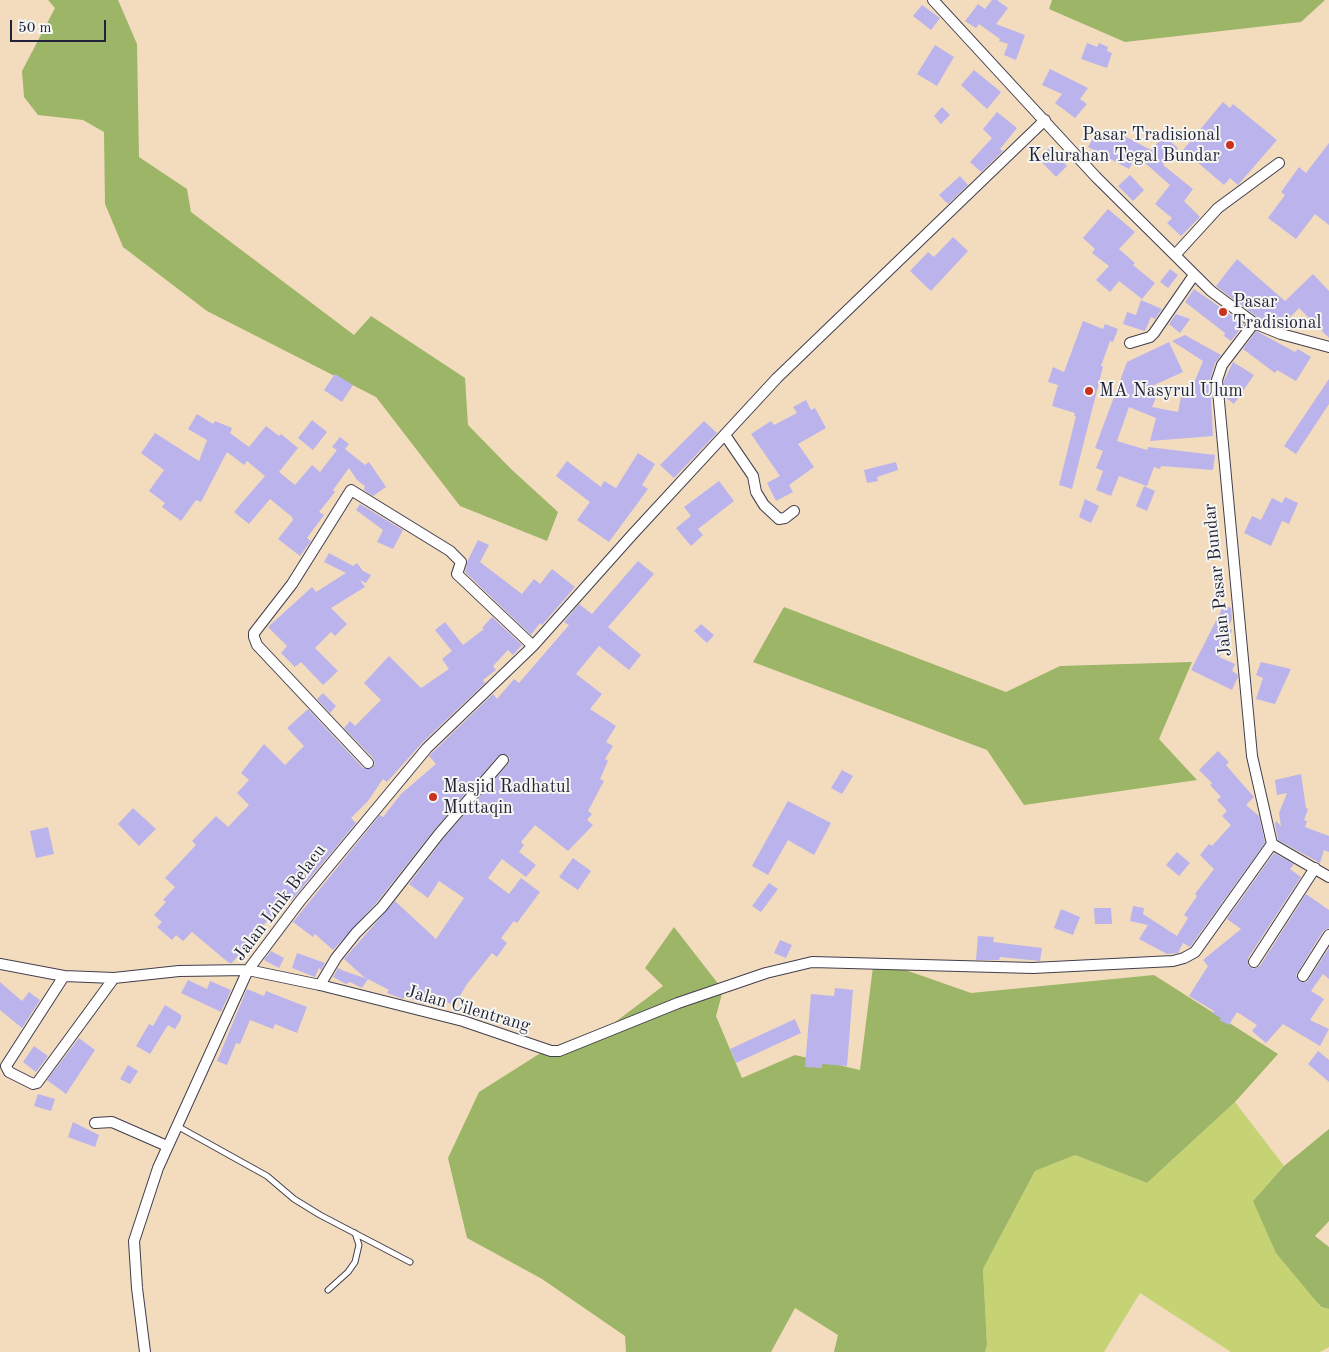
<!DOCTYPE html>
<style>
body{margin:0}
#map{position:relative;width:1329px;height:1352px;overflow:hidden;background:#f3dcbd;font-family:"Old Standard TT",serif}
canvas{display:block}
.scale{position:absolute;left:10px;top:20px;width:96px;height:22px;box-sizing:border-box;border:2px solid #22223b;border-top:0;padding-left:6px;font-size:15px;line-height:18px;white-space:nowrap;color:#22223b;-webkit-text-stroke:4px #f6f6f2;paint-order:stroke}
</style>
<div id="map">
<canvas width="1329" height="1352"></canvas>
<div class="scale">50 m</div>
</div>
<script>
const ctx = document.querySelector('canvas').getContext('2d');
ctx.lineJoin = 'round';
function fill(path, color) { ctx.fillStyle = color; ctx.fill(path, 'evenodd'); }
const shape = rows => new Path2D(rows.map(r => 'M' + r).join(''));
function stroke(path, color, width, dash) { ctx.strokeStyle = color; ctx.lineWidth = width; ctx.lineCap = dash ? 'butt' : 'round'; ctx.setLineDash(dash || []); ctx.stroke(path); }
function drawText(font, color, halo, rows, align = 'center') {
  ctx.font = font + ' "Old Standard TT",serif'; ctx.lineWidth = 4; ctx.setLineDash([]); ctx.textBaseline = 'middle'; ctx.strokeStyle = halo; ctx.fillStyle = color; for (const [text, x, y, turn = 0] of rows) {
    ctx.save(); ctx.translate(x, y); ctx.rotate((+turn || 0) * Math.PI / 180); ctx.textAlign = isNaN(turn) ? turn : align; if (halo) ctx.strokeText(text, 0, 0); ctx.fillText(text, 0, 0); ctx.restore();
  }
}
fill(shape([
 [1235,1102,1284,1166,1253,1201,1320,1307,1329,1309,1329,1347,1320,1352,1231,1352,1140,1293,1104,1352,985,1352,987,1345,983,1269,1035,1171,1075,1155,1147,1183]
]), '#c5d374');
fill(shape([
 [48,0,118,0,137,44,139,157,187,189,191,212,354,335,371,316,465,378,468,425,511,469,558,512,547,541,460,506,376,397,207,311,123,247,105,204,104,132,83,120,38,115,24,97,22,71,55,8],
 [1052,0,1325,0,1301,22,1125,42,1049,9],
 [784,607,1006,692,1060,666,1192,662,1159,739,1197,780,1024,805,987,750,753,662],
 [674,927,723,990,716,1016,742,1078,795,1055,860,1070,874,959,971,993,1154,975,1278,1054,1235,1102,1147,1183,1075,1155,1035,1171,983,1269,987,1345,985,1352,834,1352,838,1335,795,1308,771,1352,626,1352,625,1336,542,1279,467,1238,448,1158,479,1092,547,1049,614,1023,663,986,645,968],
 [1329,1129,1329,1221,1315,1236,1329,1247,1329,1309,1321,1307,1276,1253,1253,1201,1284,1166]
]), '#9cb566');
fill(shape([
 [992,0,997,0,1008,8,996,24,1025,35,1016,60,1004,55,1008,44,999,41,1000,39,979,24,976,28,965,21,978,4,985,9],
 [922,5,940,18,931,30,913,16],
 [1087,43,1097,47,1099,43,1108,47,1107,51,1112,53,1107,68,1081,59],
 [935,45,954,57,937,86,917,74],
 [1050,69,1088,88,1080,99,1087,104,1075,118,1055,103,1062,94,1042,85],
 [974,70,1001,92,987,109,961,85],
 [1223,102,1230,108,1233,104,1277,140,1238,185,1230,178,1224,185,1183,150],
 [942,107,950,115,941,124,934,116],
 [997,112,1017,128,1000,149,1003,151,981,172,970,162,992,138,983,129],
 [1098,130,1121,142,1124,136,1151,150,1164,136,1178,148,1163,165,1193,189,1184,201,1200,217,1181,236,1167,223,1172,218,1155,204,1170,185,1136,155,1129,169,1088,147],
 [1329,143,1329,225,1315,214,1296,239,1268,218,1285,195,1281,192,1299,167,1306,173],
 [1050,147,1067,166,1056,177,1038,158],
 [1130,175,1144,190,1133,201,1118,186],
 [960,176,968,185,948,204,939,195],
 [1108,209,1135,232,1119,249,1135,263,1133,265,1155,283,1142,299,1119,281,1110,292,1096,280,1109,266,1092,253,1095,249,1083,238],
 [953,237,968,251,931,291,910,271,928,252,934,257],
 [1237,259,1285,301,1313,274,1329,291,1329,338,1299,308,1281,327,1257,317,1216,286],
 [1170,269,1178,275,1168,288,1160,282],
 [1194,289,1244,324,1231,341,1224,336,1225,333,1185,302],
 [1141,300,1162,309,1155,319,1151,317,1145,331,1123,324,1127,312,1136,315],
 [1176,314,1190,319,1180,333,1169,324],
 [1083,321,1103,329,1105,324,1118,329,1113,342,1110,341,1101,366,1103,367,1072,489,1059,485,1076,416,1074,416,1075,413,1052,406,1058,385,1048,382,1053,367,1064,372],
 [1256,331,1295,352,1298,349,1311,357,1296,381,1277,370,1275,373,1243,349],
 [1185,335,1221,355,1215,363,1210,380,1213,436,1150,441,1156,418,1129,407,1117,441,1147,450,1148,447,1215,455,1213,470,1161,466,1160,469,1154,467,1147,486,1119,476,1111,496,1096,490,1103,471,1096,468,1103,451,1095,448,1127,362,1169,342,1183,372,1152,386,1160,388,1152,407,1178,412,1182,392,1190,393,1203,361,1172,341],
 [1233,362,1254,375,1234,404,1225,397,1224,381],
 [335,374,353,385,342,402,324,390],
 [1329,379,1329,404,1296,454,1284,446],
 [806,400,811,410,815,408,826,428,798,444,814,467,789,485,793,492,776,501,767,483,780,476,751,434,771,421,774,425,797,413,793,407],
 [197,414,213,424,215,421,232,428,230,433,249,447,266,426,279,436,281,434,298,448,279,472,295,485,312,465,320,472,337,450,332,447,340,437,349,444,345,449,365,465,369,462,386,487,373,496,364,490,365,486,357,480,349,468,333,490,335,492,319,512,324,515,307,538,311,541,300,556,278,539,293,520,292,517,270,499,249,524,234,512,265,476,247,461,244,465,227,452,201,502,196,500,181,521,162,507,165,503,149,491,164,470,141,453,155,433,199,461,207,440,188,429],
 [312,420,327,432,313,450,298,438],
 [704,421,717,433,674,478,660,465],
 [638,453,655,464,642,485,648,489,609,542,577,520,590,502,556,476,567,461,601,487,604,481,616,488],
 [896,462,898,470,877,477,878,481,867,483,864,470],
 [719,481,734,501,698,529,703,535,691,546,676,528,691,516,684,507],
 [1144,486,1155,491,1147,511,1136,506],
 [1285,497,1298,503,1289,524,1282,521,1271,546,1244,533,1252,516,1261,520,1272,498,1282,503],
 [1085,499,1099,506,1091,523,1079,517],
 [360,504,403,530,393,549,377,542,383,530,356,510],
 [478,540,489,545,480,562,522,594,534,579,540,584,552,569,575,587,542,625,540,623,531,635,465,572,468,560],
 [329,553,353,566,357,563,363,571,371,575,366,583,360,580,365,587,331,608,347,624,335,636,331,632,315,648,338,671,323,685,301,662,295,667,281,653,287,646,268,627,312,587,316,592,346,573,324,562],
 [638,561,654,574,608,627,641,655,629,670,599,646,576,674,602,694,590,709,616,726,606,742,613,746,605,759,608,761,600,779,604,781,588,811,592,814,587,820,593,825,568,851,535,825,521,842,524,845,519,852,536,865,526,877,502,859,488,878,509,894,521,878,540,892,517,923,514,921,501,938,507,943,497,957,492,953,467,984,454,1006,430,992,424,1004,405,996,403,999,387,993,389,990,364,977,344,959,395,901,436,939,464,898,439,881,428,898,409,884,444,838,508,764,510,758,507,755,498,756,434,830,377,902,333,950,315,934,313,937,293,922,380,815,383,817,401,794,436,764,429,756,432,753,493,694,497,699,514,679,519,683,569,625,564,622,579,604,592,614],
 [1224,605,1231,608,1232,619,1228,628,1232,630,1219,657,1235,664,1232,671,1237,674,1238,677,1232,690,1191,670],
 [492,617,522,645,513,655,508,650,493,666,496,670,483,680,485,683,422,743,387,782,383,779,368,801,351,818,356,823,291,901,288,899,277,909,232,963,229,963,192,932,183,941,176,935,172,940,157,927,162,922,154,915,166,902,163,900,175,887,165,878,196,845,192,841,216,816,228,827,249,805,237,793,249,780,241,773,264,744,285,765,304,746,287,728,308,709,363,768,372,768,375,764,373,758,344,728,350,721,355,726,381,700,364,683,389,656,421,688,449,669,442,659,452,651,435,630,445,622,463,645,484,629,482,628],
 [701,624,714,635,707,643,694,631],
 [1261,662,1291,669,1275,704,1256,699,1263,678,1256,675],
 [323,693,336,706,330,713,317,699],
 [1218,751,1229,762,1226,765,1238,779,1254,797,1246,805,1259,816,1265,843,1190,947,1183,943,1178,953,1167,954,1139,939,1148,925,1130,921,1133,906,1144,908,1143,914,1177,936,1188,918,1184,915,1197,896,1195,894,1214,869,1200,855,1209,844,1212,846,1231,825,1222,816,1227,811,1217,800,1221,797,1210,785,1212,783,1199,770],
 [842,770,853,776,842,794,831,788],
 [1301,774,1306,808,1308,809,1304,820,1307,821,1305,827,1329,836,1329,852,1324,850,1320,863,1278,840,1275,824,1276,821,1281,826,1279,813,1287,793,1277,795,1275,780],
 [788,801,831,823,814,855,788,840,768,875,752,866],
 [133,808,156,829,139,846,118,824],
 [48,827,54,854,36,858,30,831],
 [1177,852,1190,863,1179,876,1166,865],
 [1274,853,1294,864,1290,869,1301,877,1248,958,1248,965,1253,969,1260,966,1306,894,1329,910,1329,928,1323,931,1296,975,1300,982,1307,982,1329,948,1329,979,1323,974,1311,991,1324,999,1310,1020,1329,1029,1320,1046,1283,1024,1266,1043,1252,1031,1257,1025,1237,1012,1229,1025,1219,1020,1221,1018,1212,1013,1214,1011,1189,996,1208,966,1203,960,1241,929,1227,919],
 [573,858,591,871,578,890,559,877],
 [769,883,778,889,761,912,752,906],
 [1094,908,1111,908,1112,924,1095,924],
 [1061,909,1080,917,1073,935,1054,928],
 [978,936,994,937,993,942,1042,948,1040,961,1000,957,999,960,976,960],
 [780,940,792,945,786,958,774,953],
 [271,951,284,958,279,968,264,960],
 [297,953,325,963,321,970,319,968,315,977,292,968],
 [338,968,344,971,368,979,362,988,350,982,346,984,333,977],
 [188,980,207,989,210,981,231,990,221,1012,181,993],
 [0,982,22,1001,29,992,40,1000,22,1028,0,1010],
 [835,988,853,990,847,1066,822,1064,822,1068,805,1067,811,994,834,996],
 [247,989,264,996,266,991,307,1007,297,1033,275,1024,273,1029,250,1020,240,1044,236,1043,227,1065,217,1061],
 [165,1005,181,1015,181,1019,175,1029,168,1025,150,1054,136,1046,149,1024,153,1026],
 [795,1019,801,1033,736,1063,730,1049],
 [79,1038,95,1050,66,1094,47,1080],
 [34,1046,48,1056,36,1072,23,1062],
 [1318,1051,1329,1060,1329,1082,1308,1064],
 [128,1065,138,1071,130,1084,120,1079],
 [38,1094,55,1099,51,1111,34,1106],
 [73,1122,99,1135,95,1147,68,1137]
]), '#bbb3ec');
const service = shape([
 [177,1126,267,1176,294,1199,320,1215,410,1262],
 [328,1290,348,1272,355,1262,359,1245,355,1233]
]);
const minor = shape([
 [933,0,1096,177,1211,291,1254,323,1281,334,1329,347],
 [1175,255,1218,208,1279,163],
 [1254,323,1222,365,1217,380,1252,756,1272,844],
 [1130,343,1150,337,1154,333,1194,275],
 [725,435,753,476,756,492,764,505,779,519,785,518,794,511],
 [368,763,257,645,254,637,254,633,292,584,351,490,450,551,461,562,457,574,533,646],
 [1272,844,1329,877],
 [1254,962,1315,868],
 [0,964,64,976,114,978,179,971,248,970,320,985,463,1021,551,1051,559,1051,678,1003,766,973,812,962,1033,968,1173,961,1184,958,1195,952,1272,844],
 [64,976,6,1066,9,1072,33,1084,37,1083,114,978],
 [1303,976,1329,935],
 [320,985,336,958,356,933,382,907,439,834,503,760],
 [95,1123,112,1122,167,1146],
 [145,1352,137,1288,134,1241,158,1168,248,970,300,901,427,748,533,646,632,535,777,378,1045,120]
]);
stroke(service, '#413e4e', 7);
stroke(minor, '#413e4e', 12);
stroke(service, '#fff', 5);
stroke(minor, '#fff', 10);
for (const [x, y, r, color] of [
 [1230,145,5,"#c8321e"],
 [1223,312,5,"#c8321e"],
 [1089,391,5,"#c8321e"],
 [433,797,5,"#c8321e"]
]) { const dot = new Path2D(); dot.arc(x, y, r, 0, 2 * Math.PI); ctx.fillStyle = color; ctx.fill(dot); stroke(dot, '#f6f6f2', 2); }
drawText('18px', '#22223b', '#f6f6f2', [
 ["Pasar Tradisional",1220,135,"right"],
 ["Kelurahan Tegal Bundar",1220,156,"right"],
 ["Pasar",1233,302],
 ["Tradisional",1233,323],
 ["MA Nasyrul Ulum",1099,391],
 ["Masjid Radhatul",443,787],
 ["Muttaqin",443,808]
], 'left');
drawText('18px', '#22223b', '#f6f6f2', [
 ["Jalan Pasar Bundar",1218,580,-96],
 ["Jalan Link Belacu",280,903,-53],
 ["Jalan Cilentrang",468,1009,16]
]);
</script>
